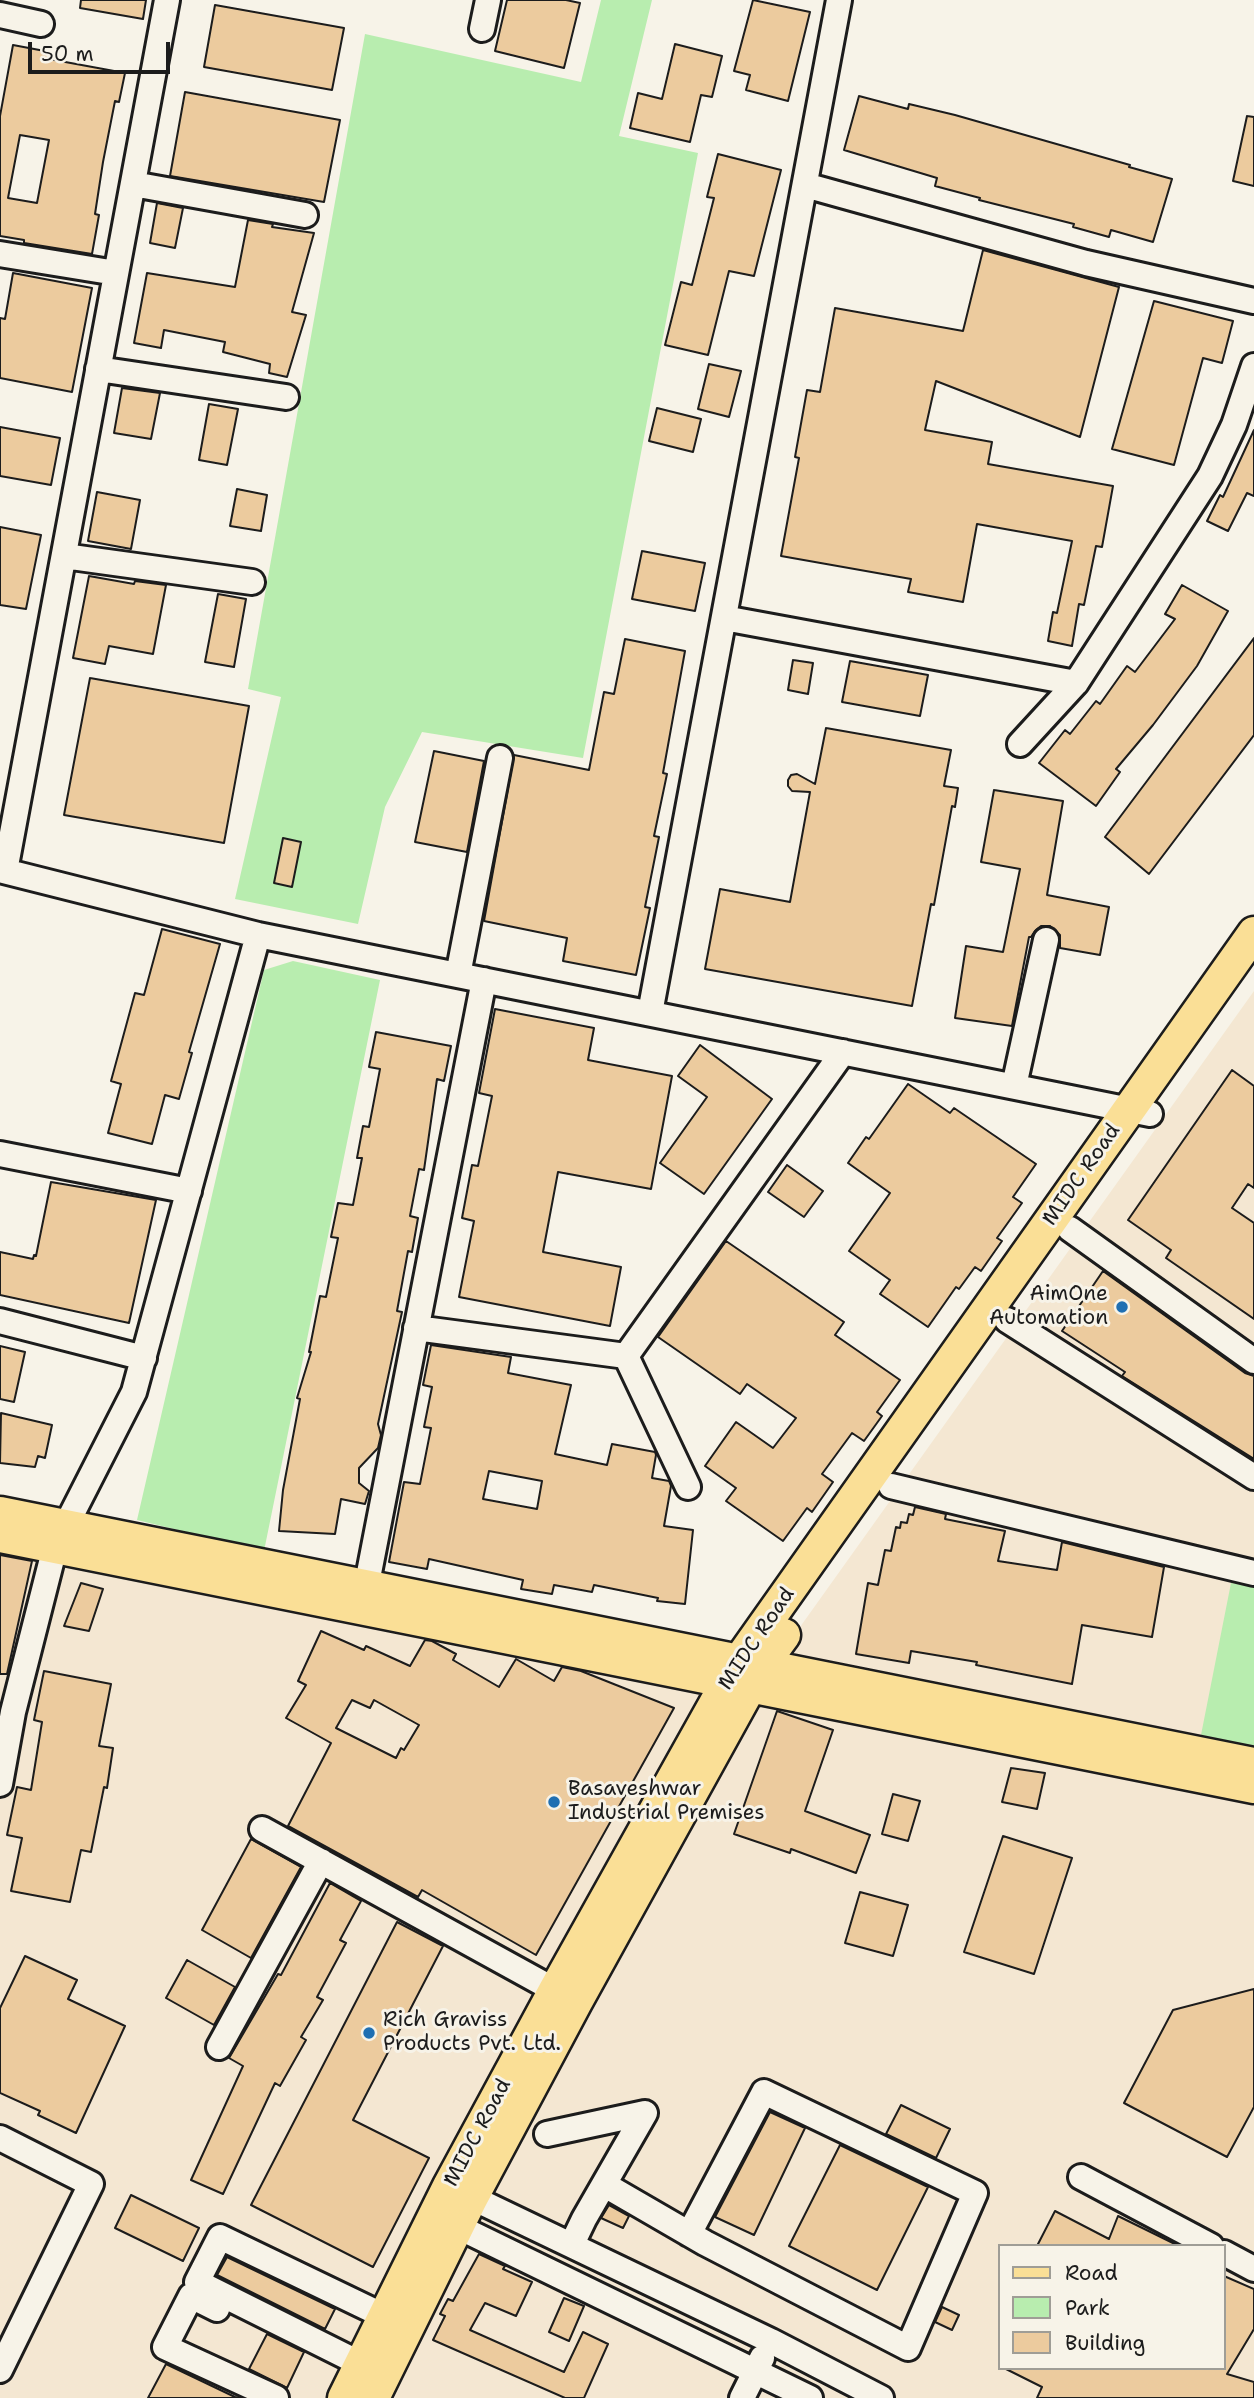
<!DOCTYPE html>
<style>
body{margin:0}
#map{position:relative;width:1254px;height:2398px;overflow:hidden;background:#f7f3e8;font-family:"Shantell Sans",sans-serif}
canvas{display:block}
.legend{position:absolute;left:998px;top:2244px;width:228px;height:126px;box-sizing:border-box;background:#f7f3e8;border:2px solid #9f9d96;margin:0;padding:9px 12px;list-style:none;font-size:21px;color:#1c1c1c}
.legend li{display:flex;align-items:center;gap:14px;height:35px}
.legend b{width:35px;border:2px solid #9f9d96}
.scale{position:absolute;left:28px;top:42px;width:142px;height:32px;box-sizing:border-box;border:4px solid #1c1c1c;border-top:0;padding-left:9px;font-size:21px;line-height:24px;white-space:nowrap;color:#1c1c1c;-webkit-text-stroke:5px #f7f3e8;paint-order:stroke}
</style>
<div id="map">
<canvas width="1254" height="2398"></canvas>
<ul class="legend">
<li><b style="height:9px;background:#fadf96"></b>Road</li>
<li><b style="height:19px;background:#b8edaf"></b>Park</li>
<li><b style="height:19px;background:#eccb9e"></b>Building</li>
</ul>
<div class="scale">50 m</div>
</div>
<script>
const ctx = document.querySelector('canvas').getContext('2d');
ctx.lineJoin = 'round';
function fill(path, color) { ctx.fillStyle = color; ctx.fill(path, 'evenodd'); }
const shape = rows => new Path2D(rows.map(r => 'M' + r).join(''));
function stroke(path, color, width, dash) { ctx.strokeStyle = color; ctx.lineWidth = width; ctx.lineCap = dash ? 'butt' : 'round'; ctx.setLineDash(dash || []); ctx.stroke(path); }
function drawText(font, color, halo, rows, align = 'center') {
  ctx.font = font + ' "Shantell Sans",sans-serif'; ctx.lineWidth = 6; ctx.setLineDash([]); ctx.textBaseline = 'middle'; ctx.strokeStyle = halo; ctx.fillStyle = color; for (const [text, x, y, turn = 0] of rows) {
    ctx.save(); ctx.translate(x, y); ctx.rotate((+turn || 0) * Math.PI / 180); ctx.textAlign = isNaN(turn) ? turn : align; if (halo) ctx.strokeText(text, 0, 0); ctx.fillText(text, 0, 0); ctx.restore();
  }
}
fill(shape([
 [1254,991,1254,1747,780,1655],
 [0,1530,1254,1790,1254,2398,0,2398],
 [1000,2246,1224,2246,1224,2368,1000,2368]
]), '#f4e7d2');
fill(shape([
 [601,0,652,0,619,136,698,153,583,758,422,732,385,807,358,924,235,899,281,697,248,689,365,34,581,82],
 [293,961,380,980,264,1551,137,1520,264,970],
 [1231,1583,1254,1587,1254,1746,1201,1735]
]), '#b8edaf');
const building = shape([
 [81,0,146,0,143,19,80,8,81,0],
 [507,0,566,0,580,3,564,68,495,51,507,0],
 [753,0,810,12,788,101,746,90,750,75,734,71,753,0],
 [215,5,344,28,332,90,204,67,215,5],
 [675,44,722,56,712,97,701,95,690,142,630,128,638,93,662,99,675,44],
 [13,45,50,52,49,59,125,73,119,102,115,101,103,162,95,214,99,215,92,254,24,243,24,240,0,236,0,116,13,45],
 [20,135,49,140,37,203,8,198,20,135],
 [185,92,340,120,324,202,170,176,185,92],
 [859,96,908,109,909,104,955,115,1130,165,1129,167,1172,179,1153,242,1111,230,1109,237,1073,227,1074,224,979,200,980,198,935,186,937,178,844,150,859,96],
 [1247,116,1254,117,1254,186,1233,181,1247,116],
 [718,154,781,170,754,276,729,271,708,355,665,345,681,282,692,285,714,198,707,197,718,154],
 [157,203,183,208,175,248,150,243,157,203],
 [248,220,273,224,272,227,314,233,292,312,306,315,287,377,269,373,270,364,223,352,225,342,164,330,161,348,134,343,147,273,235,287,248,220],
 [983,250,1119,287,1080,437,936,381,925,430,992,442,988,464,1113,486,1102,547,1096,546,1084,605,1079,604,1072,646,1048,641,1053,612,1057,613,1072,541,977,524,963,602,908,592,911,579,781,556,799,458,795,457,807,390,820,392,835,308,963,331,983,250],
 [13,273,92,288,72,392,0,378,0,318,5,319,13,273],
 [1154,301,1233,321,1222,363,1203,358,1174,465,1112,449,1154,301],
 [709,364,741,371,729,417,698,409,709,364],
 [122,388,160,393,151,439,114,433,122,388],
 [209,404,238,409,227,465,199,460,209,404],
 [657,408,701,419,693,452,649,441,657,408],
 [0,427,60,438,51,485,0,476,0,427],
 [1254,430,1254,496,1247,493,1228,531,1207,521,1220,495,1223,497,1254,430],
 [237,489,267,495,261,531,230,526,237,489],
 [97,492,140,500,131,549,88,541,97,492],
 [0,527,41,535,26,609,0,605,0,527],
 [642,551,705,563,695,611,632,599,642,551],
 [89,576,134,584,135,581,166,585,153,654,109,646,105,664,73,658,89,576],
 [1182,585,1228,611,1197,666,1153,725,1116,769,1120,772,1096,806,1039,763,1065,730,1070,734,1096,701,1100,704,1127,666,1135,672,1175,619,1165,614,1182,585],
 [218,594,246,599,234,667,205,662,218,594],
 [1254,638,1254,735,1149,874,1105,837,1254,638],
 [625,639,685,651,663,773,667,774,654,836,659,837,645,907,650,908,636,975,563,961,567,938,484,921,514,755,589,770,604,692,614,694,625,639],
 [793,660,813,663,808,694,788,690,793,660],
 [850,661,928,675,920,716,842,702,850,661],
 [90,678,249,706,224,843,64,815,90,678],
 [826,728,951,750,944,786,958,788,955,807,952,806,934,905,931,904,912,1006,705,969,720,889,790,902,810,792,792,791,788,786,788,780,791,775,797,774,815,784,826,728],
 [434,751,484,761,467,852,415,842,434,751],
 [994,790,1063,801,1047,895,1109,907,1100,955,1060,948,1060,935,1050,926,1041,926,1035,931,1031,937,1029,937,1012,1026,955,1018,966,946,1003,952,1020,869,981,862,994,790],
 [283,838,301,842,292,887,274,883,283,838],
 [162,929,220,944,189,1052,192,1053,179,1099,165,1095,152,1144,108,1133,121,1084,111,1081,135,993,144,995,162,929],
 [495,1009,594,1028,588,1060,672,1076,651,1189,558,1172,543,1252,621,1267,610,1326,459,1297,474,1221,462,1218,472,1165,478,1166,492,1096,479,1093,495,1009],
 [376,1032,451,1046,444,1081,437,1079,424,1170,419,1169,410,1216,418,1218,412,1252,408,1251,397,1311,402,1312,378,1424,381,1435,378,1448,359,1468,359,1483,369,1491,365,1504,341,1499,335,1534,279,1531,283,1490,300,1399,297,1398,311,1352,309,1352,320,1296,326,1297,338,1238,331,1237,338,1203,353,1205,362,1158,357,1158,363,1126,369,1127,380,1069,369,1067,376,1032],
 [700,1045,772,1099,704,1194,660,1163,707,1097,678,1076,700,1045],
 [1232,1070,1254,1086,1254,1188,1248,1184,1232,1208,1254,1223,1254,1319,1166,1258,1171,1250,1128,1220,1232,1070],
 [908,1084,950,1113,954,1108,1036,1164,1013,1197,1022,1203,997,1238,1002,1241,981,1271,975,1267,959,1289,956,1287,928,1327,880,1294,890,1280,849,1251,890,1193,848,1163,866,1137,869,1139,908,1084],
 [787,1165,823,1191,804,1217,768,1192,787,1165],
 [51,1182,156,1200,129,1323,0,1295,0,1252,33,1259,34,1255,36,1256,51,1182],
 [726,1241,844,1322,835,1335,900,1380,877,1412,882,1416,864,1441,852,1433,822,1474,833,1482,812,1512,807,1508,783,1541,726,1501,736,1488,705,1466,736,1422,773,1448,796,1418,747,1384,740,1394,658,1337,726,1241],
 [1103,1271,1245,1373,1254,1376,1254,1459,1122,1376,1125,1372,1062,1331,1103,1271],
 [431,1345,511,1357,508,1373,571,1385,555,1454,607,1465,612,1444,655,1452,656,1455,652,1478,669,1481,671,1486,664,1526,693,1530,685,1604,657,1601,658,1598,594,1585,592,1592,554,1585,552,1594,521,1589,523,1580,429,1559,427,1569,389,1562,404,1482,420,1484,431,1428,424,1427,432,1387,423,1385,431,1345],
 [489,1471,542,1481,537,1509,483,1499,489,1471],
 [0,1346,25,1352,14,1402,0,1399,0,1346],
 [1,1413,52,1425,45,1458,38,1456,35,1467,0,1463,1,1413],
 [915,1507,946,1514,945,1519,1005,1531,998,1561,1057,1570,1062,1542,1164,1567,1152,1637,1082,1625,1072,1684,976,1665,977,1662,911,1651,909,1663,856,1654,868,1583,878,1585,885,1550,891,1551,896,1527,900,1528,901,1522,907,1523,909,1514,913,1515,915,1507],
 [0,1555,32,1561,7,1674,0,1674,0,1555],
 [81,1583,103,1589,89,1631,64,1626,81,1583],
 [321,1631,364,1650,366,1646,410,1666,425,1640,432,1641,456,1654,453,1660,499,1687,516,1659,554,1681,562,1667,581,1671,674,1708,536,1955,422,1890,418,1897,288,1826,331,1743,286,1718,306,1685,298,1681,321,1631],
 [352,1700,370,1708,374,1700,419,1725,404,1750,401,1748,396,1758,336,1728,352,1700],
 [44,1671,111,1684,99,1746,113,1748,107,1788,104,1787,91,1852,81,1850,70,1902,11,1891,22,1838,7,1835,17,1787,31,1790,42,1722,34,1720,44,1671],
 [777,1711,833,1730,805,1811,870,1835,856,1873,791,1849,790,1853,734,1834,777,1711],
 [1011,1768,1045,1773,1037,1809,1002,1802,1011,1768],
 [893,1794,920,1801,908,1841,882,1834,893,1794],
 [1003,1836,1072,1858,1034,1974,964,1952,1003,1836],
 [251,1839,301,1867,251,1958,202,1930,251,1839],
 [330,1883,361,1901,340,1940,346,1943,317,1997,323,2000,301,2037,306,2040,280,2086,275,2083,223,2194,191,2180,243,2066,229,2058,278,1974,281,1975,330,1883],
 [860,1892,908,1905,893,1956,845,1943,860,1892],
 [397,1922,443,1946,353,2120,429,2158,373,2267,251,2205,397,1922],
 [25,1956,77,1980,68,1999,125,2026,76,2133,38,2115,40,2111,0,2093,0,2008,25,1956],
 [187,1960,235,1987,214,2025,166,1998,187,1960],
 [1254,1989,1254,2107,1227,2157,1124,2103,1173,2010,1254,1989],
 [901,2105,950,2129,936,2158,886,2134,901,2105],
 [770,2112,805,2128,754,2235,715,2217,770,2112],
 [840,2145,928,2187,877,2290,789,2246,840,2145],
 [131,2195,199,2228,183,2261,115,2228,131,2195],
 [609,2205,629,2216,623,2228,601,2218,609,2205],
 [1055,2211,1109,2239,1118,2216,1179,2246,1037,2246,1055,2211],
 [479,2254,505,2266,503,2269,532,2282,516,2316,485,2303,470,2330,564,2372,583,2332,608,2344,584,2398,565,2398,433,2340,445,2316,440,2314,448,2299,453,2301,479,2254],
 [227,2257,335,2309,325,2329,217,2275,227,2257],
 [1224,2276,1254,2289,1254,2329,1227,2374,1254,2382,1254,2398,1037,2398,1042,2387,1004,2368,1224,2368,1224,2276],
 [564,2298,584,2306,569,2341,549,2332,564,2298],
 [942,2307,959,2315,952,2330,935,2322,942,2307],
 [267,2334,304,2352,287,2388,249,2369,267,2334],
 [166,2364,235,2397,240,2398,148,2398,166,2364]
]);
fill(building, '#eccb9e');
stroke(building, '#1c1c1c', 2);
const minor = shape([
 [0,15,41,24],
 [482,29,488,0],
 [133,184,305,215],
 [805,185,1086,263,1254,301],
 [0,254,116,273],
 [98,369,286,397],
 [64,556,252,582],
 [724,618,1076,683],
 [1020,744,1076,683,1210,476,1234,425,1254,366],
 [0,870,258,935,1150,1114],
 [5,871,167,0],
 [458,975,500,758],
 [650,1013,839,0],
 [1014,1086,1046,940],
 [0,1154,189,1191],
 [1070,1229,1254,1361],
 [1007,1320,1254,1477],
 [0,1321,144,1358],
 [416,1328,626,1356],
 [626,1356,843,1052],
 [626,1356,688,1487],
 [891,1486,1254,1573],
 [363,1604,484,980],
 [0,1784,13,1712,55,1547,134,1392,258,935],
 [262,1829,569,1998],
 [219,2047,321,1861],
 [547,2134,645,2113,584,2219,572,2244],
 [0,2138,91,2184,0,2370],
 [1081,2177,1211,2246],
 [605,2185,705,2243,908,2348,975,2193,764,2092,689,2234],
 [456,2190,771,2341,881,2398],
 [442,2219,810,2398],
 [1224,2253,1254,2269],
 [217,2309,191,2296,165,2347,276,2398],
 [361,2364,197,2282,220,2237,384,2316],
 [742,2398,762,2358]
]);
const major = shape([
 [0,1513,1254,1764],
 [0,1536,1254,1787],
 [344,2398,449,2186,555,1990,739,1661,1254,933],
 [373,2398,471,2199,576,2002,762,1665,784,1635]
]);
stroke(minor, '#1c1c1c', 30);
stroke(major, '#1c1c1c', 37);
stroke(minor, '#f7f3e8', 24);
stroke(major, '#fadf96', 32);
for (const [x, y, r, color] of [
 [1122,1307,7,"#1f6fb2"],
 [554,1802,7,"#1f6fb2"],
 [369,2033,7,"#1f6fb2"]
]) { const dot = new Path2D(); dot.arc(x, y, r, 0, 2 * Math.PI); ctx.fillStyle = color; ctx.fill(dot); stroke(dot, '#f7f3e8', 2.5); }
drawText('21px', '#1c1c1c', '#f7f3e8', [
 ["MIDC Road",1082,1175,-55],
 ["MIDC Road",757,1639,-56],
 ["MIDC Road",478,2133,-62]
]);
drawText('21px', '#1c1c1c', '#f7f3e8', [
 ["AimOne",1108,1295,"right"],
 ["Automation",1108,1319,"right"],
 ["Basaveshwar",568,1790],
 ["Industrial Premises",568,1814],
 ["Rich Graviss",383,2021],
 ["Products Pvt. Ltd.",383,2045]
], 'left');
</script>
